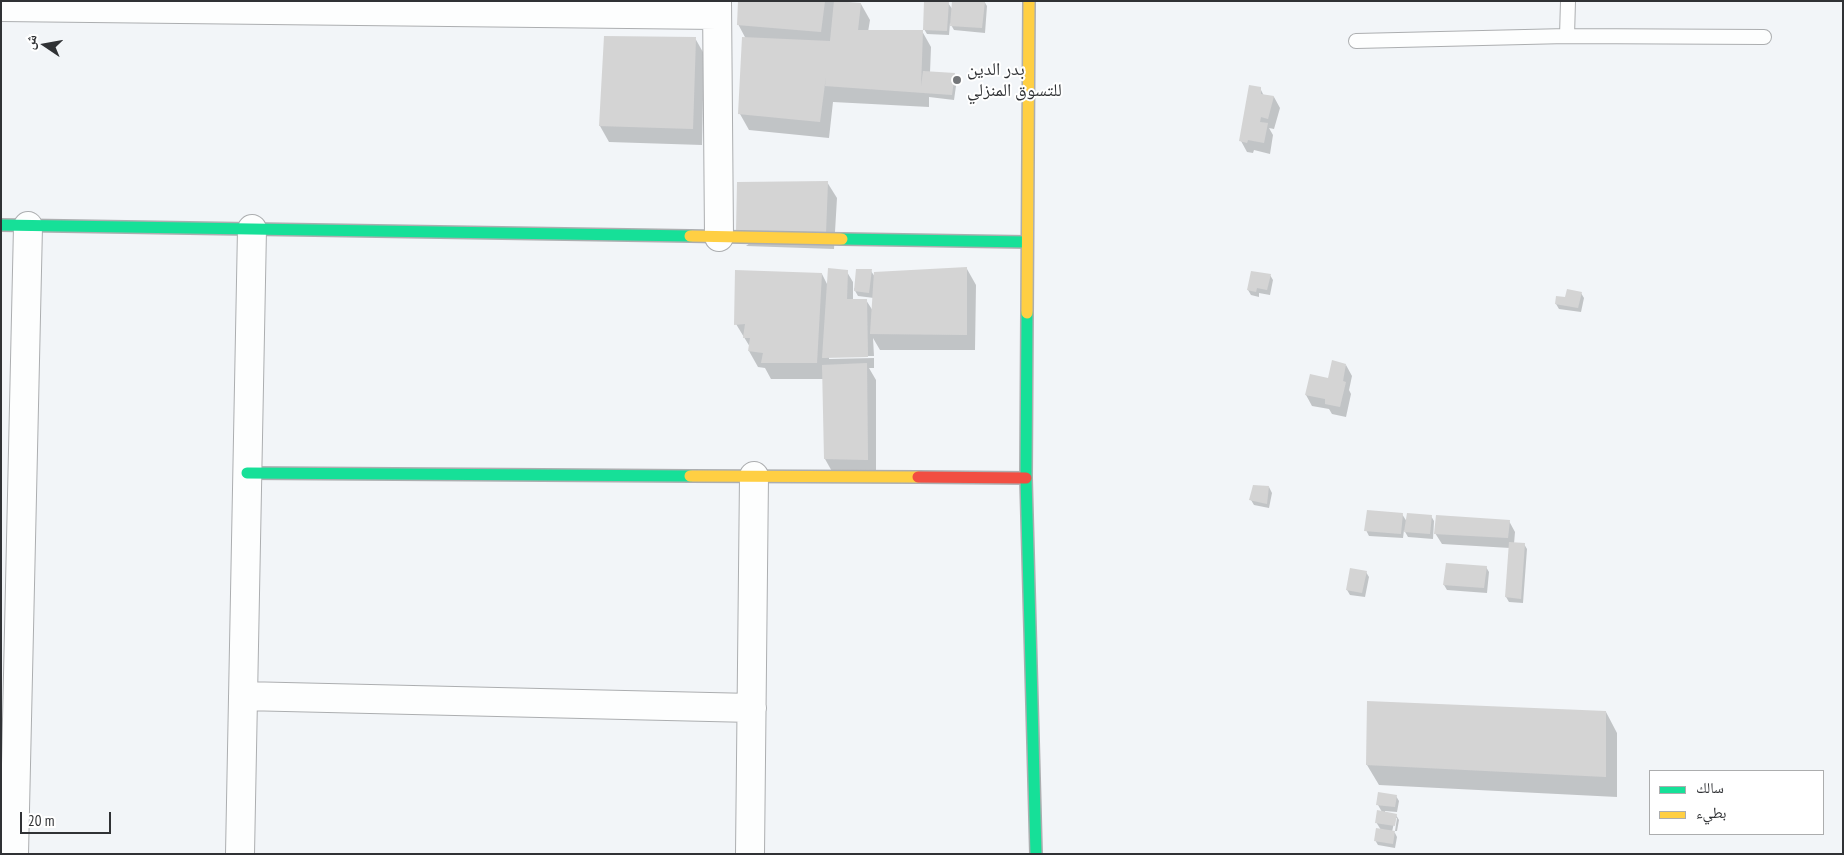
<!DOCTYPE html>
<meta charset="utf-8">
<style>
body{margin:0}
#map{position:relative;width:1844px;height:855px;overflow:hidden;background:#f2f5f8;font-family:"PT Sans Narrow","Noto Naskh Arabic",sans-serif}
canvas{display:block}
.frame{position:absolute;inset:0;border:2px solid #303235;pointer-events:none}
.legend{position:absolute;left:1649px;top:770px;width:175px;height:65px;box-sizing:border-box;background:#fff;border:1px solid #acadae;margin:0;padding:6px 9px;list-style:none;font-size:15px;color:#303235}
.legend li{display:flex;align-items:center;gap:10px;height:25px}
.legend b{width:25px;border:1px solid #acadae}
.north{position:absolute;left:20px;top:20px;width:50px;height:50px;-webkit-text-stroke:4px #fff;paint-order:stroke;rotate:282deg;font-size:14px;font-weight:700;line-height:20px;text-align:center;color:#303235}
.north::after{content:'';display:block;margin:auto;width:18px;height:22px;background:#303235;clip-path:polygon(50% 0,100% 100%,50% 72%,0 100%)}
.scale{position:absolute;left:20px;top:812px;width:91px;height:22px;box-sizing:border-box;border:2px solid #303235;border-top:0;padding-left:6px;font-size:15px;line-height:18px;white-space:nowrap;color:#303235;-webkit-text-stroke:4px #fff;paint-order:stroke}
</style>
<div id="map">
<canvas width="1844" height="855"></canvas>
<div class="frame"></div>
<ul class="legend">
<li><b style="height:6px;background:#16e098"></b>سالك</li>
<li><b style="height:6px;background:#ffcf43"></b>بطيء</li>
</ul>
<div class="north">ش</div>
<div class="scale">20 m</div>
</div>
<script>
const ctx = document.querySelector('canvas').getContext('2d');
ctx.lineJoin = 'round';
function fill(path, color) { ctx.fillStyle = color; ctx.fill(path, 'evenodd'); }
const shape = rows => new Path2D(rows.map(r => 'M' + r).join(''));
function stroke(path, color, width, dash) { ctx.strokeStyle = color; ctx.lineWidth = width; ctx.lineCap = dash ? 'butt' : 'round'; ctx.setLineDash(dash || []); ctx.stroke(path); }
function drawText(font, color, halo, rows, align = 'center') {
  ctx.font = font + ' "PT Sans Narrow","Noto Naskh Arabic",sans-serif'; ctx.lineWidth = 4; ctx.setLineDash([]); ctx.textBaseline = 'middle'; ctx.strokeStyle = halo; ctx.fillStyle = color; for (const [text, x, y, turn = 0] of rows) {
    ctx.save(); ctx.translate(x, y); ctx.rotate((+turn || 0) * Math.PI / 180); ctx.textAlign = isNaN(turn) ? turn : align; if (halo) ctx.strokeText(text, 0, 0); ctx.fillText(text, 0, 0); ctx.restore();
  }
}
fill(shape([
 [739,1,835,1,861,4,870,20,868,32,922,31,931,47,930,73,954,74,957,79,954,100,929,97,929,107,833,102,829,138,749,130,740,114,746,39,738,24],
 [984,1,987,6,985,33,954,30,950,23,949,35,927,34,924,29,948,3,953,10],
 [695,38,704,54,702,145,609,142,600,126],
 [1260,88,1264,96,1274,97,1280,108,1274,129,1269,128,1273,135,1270,154,1254,150,1253,153,1247,152,1241,141],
 [827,182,837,198,834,249,746,246],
 [967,269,976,285,975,350,880,350,873,338,874,356,829,356,829,359,874,358,874,368,869,368,876,380,876,476,834,475,825,459,824,379,771,379,765,368,758,367,749,351,750,347,736,324,822,274,828,286,847,272,853,282,853,300,866,300,873,311,874,298,858,296,854,289,871,271,875,277],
 [1270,275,1273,280,1270,295,1259,293,1259,297,1251,295,1248,290],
 [1581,293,1584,298,1581,312,1559,309,1556,304],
 [1346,365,1352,376,1349,390,1351,394,1346,417,1332,414,1329,409,1312,406,1306,395,1311,376,1329,380],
 [1269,487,1272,493,1269,508,1254,505,1251,500],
 [1402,514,1407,522,1431,516,1434,521,1433,539,1408,537,1404,530,1403,538,1369,536,1366,530],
 [1509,521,1515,532,1514,544,1524,544,1527,549,1523,603,1509,602,1506,597,1510,548,1442,544,1435,533],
 [1486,567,1489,572,1487,593,1447,590,1444,585],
 [1366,572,1369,577,1365,597,1350,595,1347,590],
 [1606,712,1617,733,1617,797,1379,785,1367,765],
 [1396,796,1399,801,1397,812,1385,811,1385,813,1396,815,1399,820,1397,831,1395,831,1397,818,1395,818,1392,832,1395,833,1397,837,1395,848,1378,845,1375,840,1381,830,1376,822,1382,812,1378,805]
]), '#0003');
fill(shape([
 [738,1,825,1,821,32,737,25],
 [834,1,861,3,858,30,923,30,924,1,949,1,947,31,923,30,921,87,923,71,955,73,952,95,825,86,826,76,820,122,738,114,742,37,830,41],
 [952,1,985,1,982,28,950,26],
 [604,36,696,37,693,129,599,126],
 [1249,85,1261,87,1261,94,1274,96,1268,119,1261,117,1260,122,1268,123,1264,143,1248,140,1247,143,1239,141],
 [828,181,826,233,736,231,737,182],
 [967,267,967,335,870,334,874,272],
 [828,268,848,270,847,299,867,299,868,357,822,358],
 [856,269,872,269,869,293,854,291],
 [735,270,822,273,817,363,761,363,763,353,748,351,750,338,743,338,745,324,734,325],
 [1251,271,1271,274,1267,290,1257,288,1256,292,1247,290],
 [1567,289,1582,292,1578,308,1555,304,1556,296,1565,297],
 [1332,360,1346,364,1343,381,1346,382,1340,407,1325,404,1325,399,1305,395,1310,374,1328,378],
 [867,363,868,460,824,459,822,365],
 [1253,485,1269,486,1267,504,1249,500],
 [1367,510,1403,513,1401,534,1364,531],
 [1407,513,1432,515,1430,534,1404,532],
 [1436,515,1510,520,1508,538,1434,534],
 [1509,542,1525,543,1521,599,1505,597],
 [1446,563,1487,566,1484,588,1443,585],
 [1350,568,1367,571,1362,593,1346,590],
 [1367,701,1606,711,1606,777,1366,765],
 [1378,792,1397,795,1395,807,1376,805],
 [1377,810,1397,814,1395,826,1375,823],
 [1376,828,1395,831,1393,844,1374,841]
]), '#d4d4d4');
const lane = shape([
 [1567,36,1568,1],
 [1356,41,1567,36,1764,37]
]);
const street = shape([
 [717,1,719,237],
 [1,7,717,15],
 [243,696,752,708],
 [14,854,28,226],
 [240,854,252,229],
 [750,854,754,476]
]);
const fast = shape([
 [1,225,690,236],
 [842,239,1027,242],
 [1027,313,1026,478,1036,854],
 [247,473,690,476]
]);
const slow = shape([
 [690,236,842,239],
 [1027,313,1029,1],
 [690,476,918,477]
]);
const jam = shape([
 [918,477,1026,478]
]);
stroke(lane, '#acaeb0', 16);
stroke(street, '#acaeb0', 30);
stroke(fast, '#acaeb0', 14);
stroke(slow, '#acaeb0', 14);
stroke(jam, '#acaeb0', 14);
stroke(lane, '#fdfefe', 14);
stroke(street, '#fdfefe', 28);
stroke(fast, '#16e098', 11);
stroke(slow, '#ffcf43', 11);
stroke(jam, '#f24e42', 11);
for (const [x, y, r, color] of [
 [957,80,5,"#747679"]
]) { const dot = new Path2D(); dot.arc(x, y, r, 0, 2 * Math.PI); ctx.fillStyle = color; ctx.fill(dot); stroke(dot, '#fff', 2); }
drawText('18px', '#303235', '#fff', [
 ["بدر الدين",967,70],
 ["للتسوق المنزلي",967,91]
], 'left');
</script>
